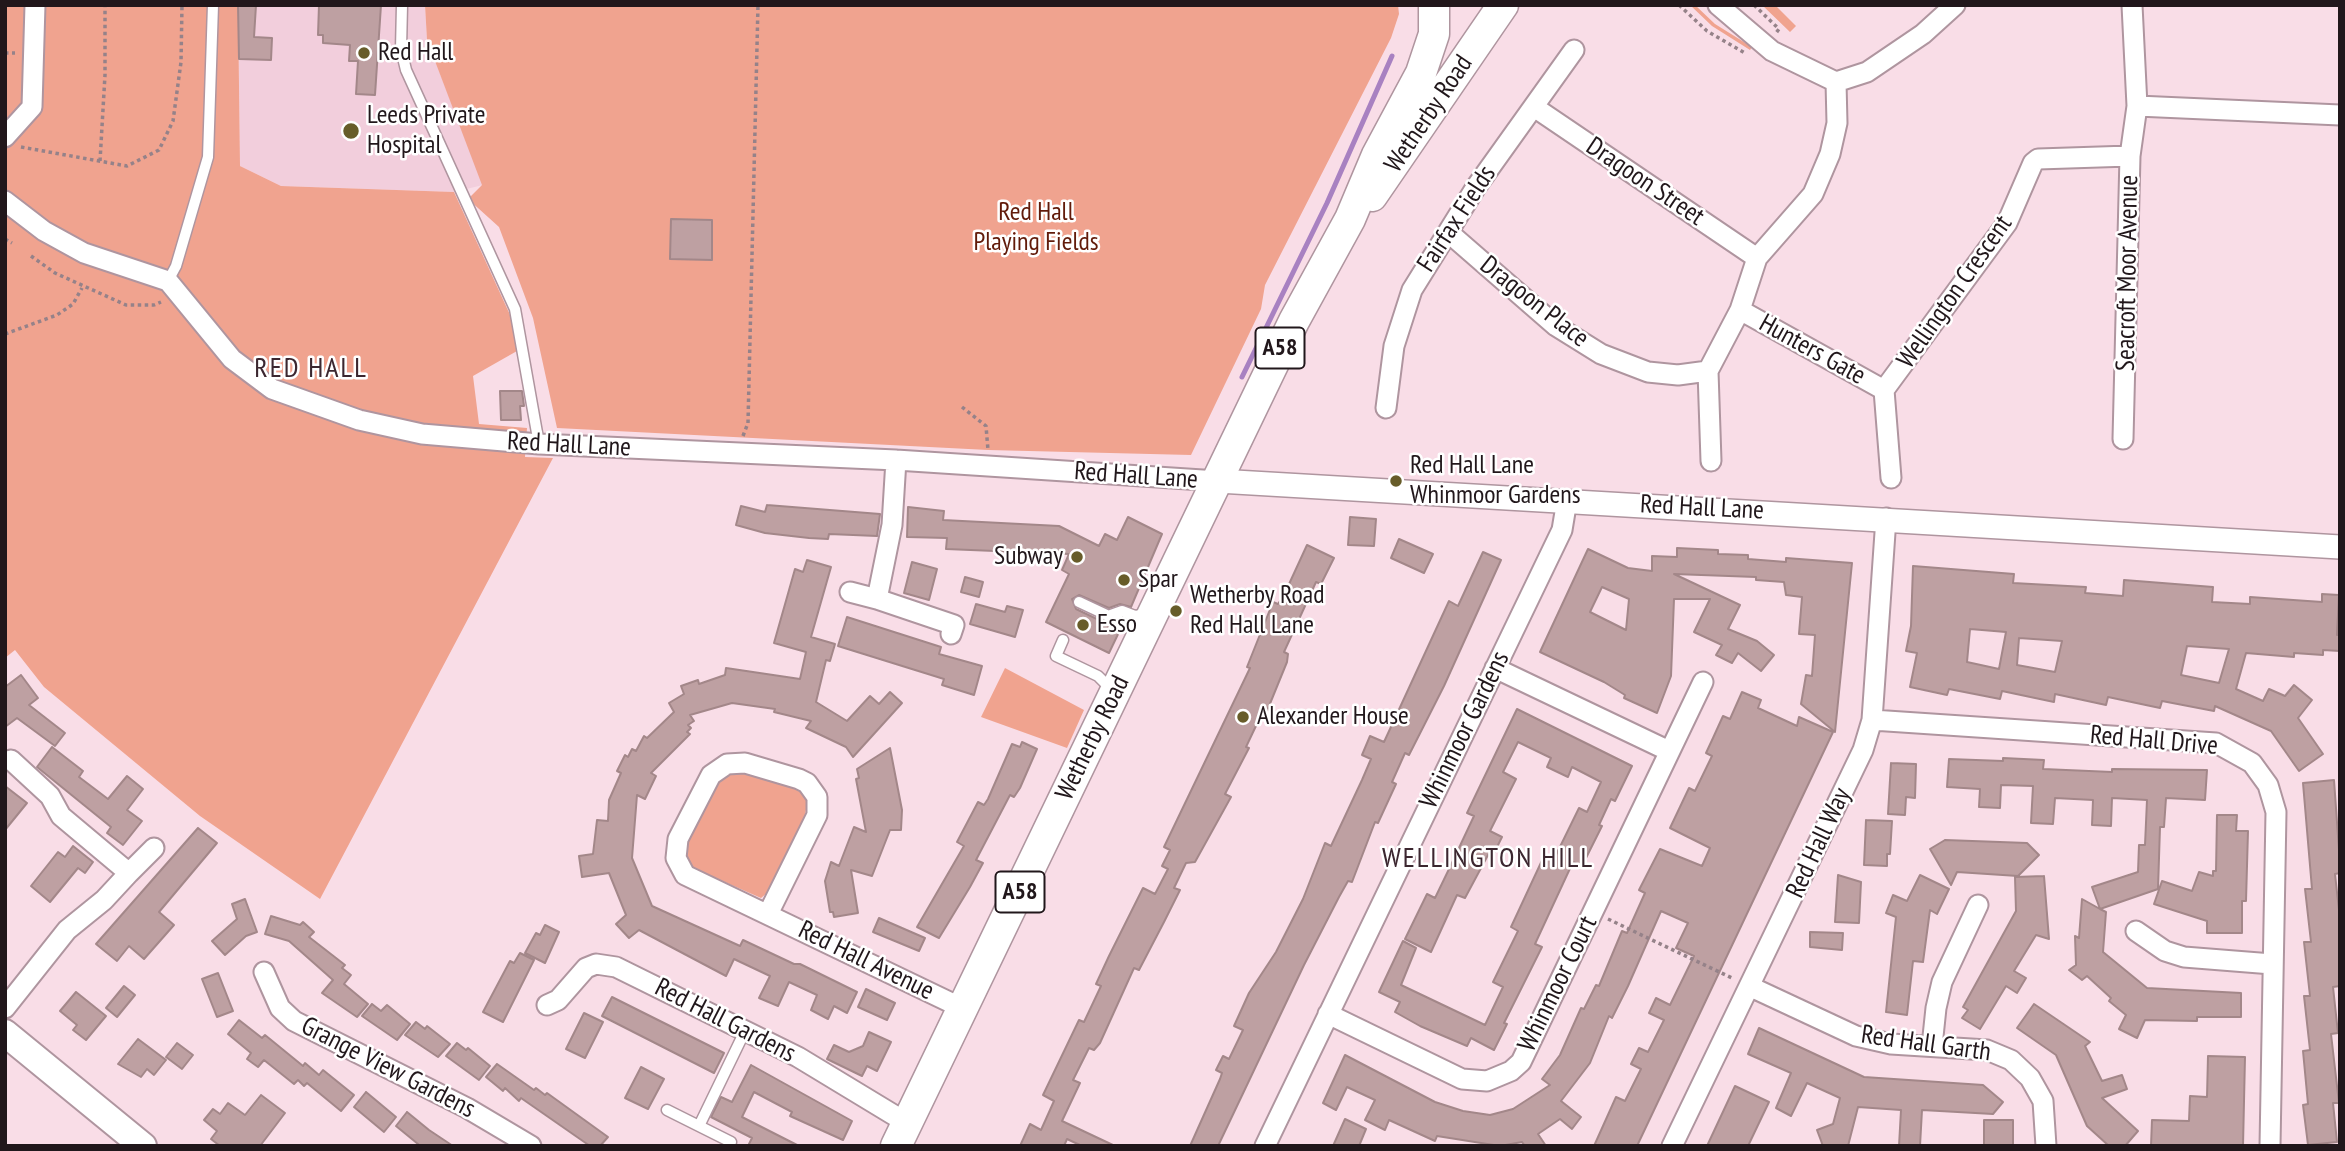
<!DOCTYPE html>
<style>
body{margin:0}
#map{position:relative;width:2345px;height:1151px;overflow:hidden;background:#f9dde7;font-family:"PT Sans Narrow",sans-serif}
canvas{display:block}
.frame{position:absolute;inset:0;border:7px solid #21171b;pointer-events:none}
</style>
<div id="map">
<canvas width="2345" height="1151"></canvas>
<div class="frame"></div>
</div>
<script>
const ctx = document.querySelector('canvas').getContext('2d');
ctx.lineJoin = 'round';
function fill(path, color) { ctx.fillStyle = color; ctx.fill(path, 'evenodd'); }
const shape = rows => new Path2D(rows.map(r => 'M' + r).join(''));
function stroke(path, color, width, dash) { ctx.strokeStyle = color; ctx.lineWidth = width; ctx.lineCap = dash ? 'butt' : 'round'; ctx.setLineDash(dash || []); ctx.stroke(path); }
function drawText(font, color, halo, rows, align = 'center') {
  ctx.font = font + ' "PT Sans Narrow",sans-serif'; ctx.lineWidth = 5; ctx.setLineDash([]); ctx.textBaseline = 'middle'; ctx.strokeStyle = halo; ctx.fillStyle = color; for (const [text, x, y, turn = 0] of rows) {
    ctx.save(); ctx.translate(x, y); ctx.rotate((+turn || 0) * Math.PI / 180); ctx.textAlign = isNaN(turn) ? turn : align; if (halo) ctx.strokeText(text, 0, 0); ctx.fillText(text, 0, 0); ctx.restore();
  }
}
fill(shape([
 [238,5,425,5,427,40,483,185,454,192,281,186,240,166]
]), '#f2cedc');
fill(shape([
 [5,5,238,5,240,166,281,186,454,192,511,317,517,351,473,376,479,424,527,428,525,457,553,458,320,899,200,816,44,687,15,650,5,658],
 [425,5,1398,5,1399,14,1391,38,1265,285,1261,309,1191,455,988,450,557,428,533,318,499,227,468,199,482,185,427,40],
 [1690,5,1695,5,1715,24,1752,47,1750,50,1712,26],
 [1762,5,1775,5,1796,26,1790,32],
 [1005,668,1084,710,1067,748,981,717],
 [742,771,801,790,807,802,805,817,767,893,761,898,693,868,685,857,684,844,717,779,725,773]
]), '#f0a38f');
stroke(shape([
 [1242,377,1327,203,1392,56]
]), '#a881c1', 5);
const building = shape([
 [238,5,256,5,254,37,272,38,271,60,239,59,238,5],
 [319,5,381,5,375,95,356,94,358,61,349,61,350,45,323,43,323,35,318,35,319,5],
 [671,219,712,220,712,260,670,259,671,219],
 [500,391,522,391,524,406,520,406,521,420,501,420,500,391],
 [767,505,880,514,877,536,829,534,828,539,809,538,765,533,736,525,741,506,765,512,767,505],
 [908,507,944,511,943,520,1059,526,1099,546,1105,534,1117,540,1128,517,1162,534,1131,607,1120,604,1109,608,1079,595,1072,599,1076,609,1120,630,1109,653,1046,622,1069,574,1062,570,1069,554,946,549,947,538,907,537,908,507],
 [1350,517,1376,519,1374,546,1348,545,1350,517],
 [1399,539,1433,554,1424,573,1391,558,1399,539],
 [1307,545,1334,558,1321,584,1316,582,1284,652,1288,654,1287,662,1267,711,1264,709,1246,747,1249,748,1225,794,1231,797,1195,862,1186,863,1174,888,1180,890,1164,922,1139,970,1134,968,1100,1043,1094,1050,1089,1048,1073,1080,1080,1083,1062,1121,1115,1146,1082,1146,1067,1139,1064,1146,1020,1146,1030,1124,1041,1130,1054,1101,1043,1095,1079,1020,1084,1022,1101,986,1096,984,1109,956,1143,888,1155,894,1168,869,1162,866,1170,850,1164,847,1250,668,1247,667,1273,602,1278,604,1284,595,1307,545],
 [1677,548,1718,550,1718,554,1748,555,1748,559,1786,562,1786,558,1852,563,1835,732,1801,704,1806,675,1812,676,1815,635,1799,634,1802,597,1786,595,1784,582,1756,580,1756,577,1674,574,1740,605,1728,629,1757,641,1774,655,1761,671,1738,653,1732,663,1716,655,1722,645,1694,632,1710,599,1674,599,1671,676,1657,713,1624,698,1625,695,1604,682,1540,652,1588,549,1628,568,1652,571,1652,556,1677,557,1677,548],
 [1602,587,1629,599,1626,630,1590,612,1602,587],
 [1483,552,1501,560,1444,686,1409,755,1405,753,1392,782,1396,784,1378,823,1375,822,1352,882,1348,881,1339,897,1304,965,1218,1146,1190,1146,1220,1079,1222,1073,1216,1070,1223,1056,1229,1059,1243,1030,1234,1026,1249,993,1276,952,1303,899,1325,843,1331,846,1362,780,1371,759,1362,755,1370,736,1384,742,1449,601,1458,606,1483,552],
 [807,560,831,567,811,637,835,644,830,661,826,660,816,702,847,721,870,696,879,704,890,692,902,703,853,757,846,747,806,728,811,721,774,712,775,709,732,703,690,715,694,721,688,725,691,728,687,732,690,734,651,773,656,776,645,799,637,795,632,858,652,906,740,946,743,940,794,964,800,964,857,992,847,1013,834,1006,828,1019,811,1010,817,995,789,982,778,1006,759,998,770,976,734,959,726,976,639,930,629,938,616,924,626,915,609,873,582,877,579,856,593,854,597,820,608,821,609,800,621,773,617,771,625,755,628,757,632,749,636,751,644,736,647,738,674,712,669,703,684,694,681,686,698,680,699,684,725,675,726,668,800,679,806,652,774,643,795,569,803,572,807,560],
 [912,562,937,569,929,600,904,593,912,562],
 [1913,566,2014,574,2013,583,2086,587,2085,593,2123,596,2124,580,2213,587,2212,602,2250,604,2250,597,2322,602,2322,594,2339,595,2337,635,2340,635,2340,651,2323,650,2323,655,2294,653,2294,657,2246,653,2236,689,2263,701,2269,689,2285,696,2294,685,2312,700,2298,718,2323,754,2299,771,2271,731,2215,706,2214,711,2162,701,2160,708,2108,697,2106,705,2055,694,2054,702,2002,691,2000,699,1949,689,1947,695,1910,687,1917,653,1906,651,1911,626,1913,566],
 [1970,629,2006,632,1999,669,1967,662,1970,629],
 [2019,638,2062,641,2055,672,2017,665,2019,638],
 [2187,646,2229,649,2219,683,2181,675,2187,646],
 [965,577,983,582,979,597,961,592,965,577],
 [976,604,1005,612,1007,606,1023,610,1015,637,970,624,976,604],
 [847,617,941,647,939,654,982,666,974,695,942,685,944,679,838,646,847,617],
 [21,675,38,698,29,705,65,733,55,746,17,718,5,727,5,687,21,675],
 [1742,692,1761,700,1758,708,1797,726,1799,717,1833,732,1637,1146,1594,1146,1616,1097,1625,1101,1641,1069,1631,1064,1639,1048,1648,1052,1664,1020,1649,1013,1656,998,1670,1005,1694,956,1676,948,1688,923,1661,911,1628,986,1612,1018,1609,1016,1590,1063,1561,1101,1581,1117,1572,1129,1560,1119,1538,1134,1546,1146,1525,1146,1522,1142,1500,1146,1437,1136,1435,1141,1389,1120,1385,1130,1365,1120,1375,1100,1347,1087,1336,1110,1323,1103,1345,1055,1435,1102,1463,1111,1490,1115,1513,1109,1550,1085,1542,1079,1560,1055,1581,1008,1584,1009,1596,985,1599,986,1622,931,1627,933,1645,893,1639,890,1660,849,1702,866,1710,848,1670,828,1689,788,1695,791,1712,756,1706,753,1713,738,1723,716,1730,719,1742,692],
 [1517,709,1632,766,1615,801,1611,799,1599,825,1602,826,1582,866,1573,862,1535,944,1542,947,1504,1023,1507,1024,1494,1050,1471,1038,1467,1046,1420,1026,1395,1012,1400,1002,1379,992,1403,941,1416,948,1401,985,1485,1025,1503,987,1493,982,1518,931,1511,927,1545,854,1554,859,1579,808,1587,812,1601,782,1572,767,1568,777,1547,767,1551,758,1518,742,1503,772,1516,779,1490,831,1502,837,1492,857,1488,855,1465,898,1457,895,1431,952,1405,939,1427,894,1435,898,1450,867,1474,816,1467,813,1517,709],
 [1022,742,1037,749,1020,788,1014,797,1010,795,976,860,983,863,970,887,939,938,917,927,964,846,957,842,978,802,984,805,988,799,1012,744,1020,747,1022,742],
 [52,747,83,771,79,777,108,799,127,776,143,789,127,810,142,821,123,845,107,833,111,827,37,767,52,747],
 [890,748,902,810,901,830,890,830,872,876,851,870,858,913,834,917,833,912,830,912,825,881,831,862,839,866,854,827,866,832,856,779,859,778,857,769,890,748],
 [2003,758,2044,760,2043,769,2112,772,2112,769,2207,770,2205,800,2166,798,2164,827,2160,827,2158,889,2100,909,2106,912,2103,952,2147,988,2241,993,2241,1017,2197,1017,2197,1021,2145,1020,2137,1038,2119,1029,2126,1015,2109,1001,2111,998,2087,976,2082,980,2069,970,2076,965,2075,936,2079,938,2082,899,2100,909,2092,887,2138,872,2139,845,2145,845,2147,800,2112,798,2111,826,2092,825,2093,800,2055,798,2053,824,2031,823,2033,786,2001,785,2000,808,1979,807,1980,789,1947,787,1949,759,2003,761,2003,758],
 [1891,763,1916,764,1915,798,1906,797,1905,815,1888,814,1891,763],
 [2334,780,2340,864,2340,873,2335,874,2340,919,2340,986,2333,987,2338,1033,2331,1034,2339,1103,2333,1103,2337,1142,2308,1145,2303,1105,2308,1104,2303,1051,2310,1050,2304,996,2310,996,2304,942,2311,942,2305,889,2312,889,2303,783,2334,780],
 [5,786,27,803,5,830,5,786],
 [2217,815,2237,815,2236,831,2248,831,2246,901,2242,901,2242,933,2207,933,2207,921,2154,904,2162,881,2192,891,2199,872,2213,876,2213,871,2216,871,2217,815],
 [1866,820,1892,821,1890,854,1887,854,1887,866,1864,865,1866,820],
 [198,828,217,843,159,912,174,925,144,959,129,946,117,961,96,944,198,828],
 [1945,840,2027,843,2039,855,2018,876,1957,872,1951,885,1930,849,1945,840],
 [73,846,93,862,85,873,78,868,50,902,31,886,58,852,65,857,73,846],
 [1838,875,1861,882,1859,923,1835,922,1838,875],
 [1920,875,1949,889,1937,914,1930,910,1923,962,1913,961,1907,1015,1886,1012,1896,917,1886,913,1893,895,1907,901,1920,875],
 [2044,876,2049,939,2036,935,2014,971,2026,978,2017,993,2006,986,1980,1029,1962,1018,1968,1010,1963,1007,2016,911,2015,877,2044,876],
 [245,899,257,932,246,936,225,955,212,941,237,919,232,904,245,899],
 [271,916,300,925,303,922,314,932,309,937,345,965,342,968,351,975,344,984,368,1004,357,1017,322,993,333,980,289,941,265,934,271,916],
 [879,918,925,938,919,951,873,932,879,918],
 [545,925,559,932,545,963,525,953,536,933,540,935,545,925],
 [1810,932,1843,933,1842,950,1810,947,1810,932],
 [520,953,534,960,503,1022,483,1012,510,961,514,963,520,953],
 [218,973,233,1011,217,1017,202,979,218,973],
 [124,986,135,995,117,1017,106,1008,124,986],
 [866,989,895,1003,887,1020,858,1007,866,989],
 [76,992,106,1016,86,1040,73,1030,77,1025,60,1011,76,992],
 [612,997,724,1053,714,1073,602,1016,612,997],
 [372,1004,381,1011,387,1005,410,1024,397,1040,362,1016,372,1004],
 [2034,1004,2090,1042,2085,1046,2102,1081,2122,1075,2127,1089,2102,1098,2138,1131,2125,1146,2109,1146,2087,1126,2056,1055,2017,1028,2034,1004],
 [584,1013,603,1022,585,1058,566,1049,584,1013],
 [239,1020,262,1038,265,1035,303,1066,305,1063,319,1075,323,1070,354,1095,341,1111,307,1083,304,1086,298,1080,294,1084,264,1060,258,1067,247,1059,251,1053,228,1034,239,1020],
 [416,1022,425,1029,427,1026,450,1044,438,1057,405,1035,416,1022],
 [1759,1028,1864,1077,1983,1085,2003,1102,1993,1114,1922,1110,1920,1146,1899,1146,1901,1110,1858,1107,1848,1146,1823,1146,1817,1130,1833,1124,1840,1098,1807,1083,1791,1116,1776,1108,1791,1073,1748,1054,1759,1028],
 [869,1032,891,1042,877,1071,867,1066,862,1076,827,1059,834,1045,849,1052,863,1046,869,1032],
 [138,1039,166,1060,154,1075,147,1069,141,1077,118,1064,138,1039],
 [177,1043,193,1055,182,1069,166,1057,177,1043],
 [457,1043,466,1050,468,1048,490,1066,479,1080,446,1056,457,1043],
 [2208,1056,2245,1057,2243,1146,2151,1146,2152,1120,2189,1121,2190,1096,2207,1097,2208,1056],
 [497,1064,534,1090,536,1088,545,1095,547,1093,608,1137,600,1146,590,1146,521,1098,519,1101,505,1088,503,1091,486,1077,497,1064],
 [751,1065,852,1121,843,1140,790,1116,792,1112,754,1092,742,1117,799,1146,748,1146,752,1138,711,1117,721,1097,732,1102,751,1065],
 [641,1067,664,1079,648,1109,625,1098,641,1067],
 [1735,1086,1769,1102,1748,1146,1707,1146,1735,1086],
 [366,1092,396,1117,384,1132,354,1107,366,1092],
 [261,1095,285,1113,260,1146,220,1146,211,1139,217,1131,204,1120,213,1109,220,1114,228,1103,245,1115,261,1095],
 [407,1112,429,1130,453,1146,416,1146,418,1144,396,1126,407,1112],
 [1345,1119,1366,1129,1359,1146,1333,1146,1345,1119],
 [1984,1120,2013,1120,2013,1146,1984,1146,1984,1120]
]);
fill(building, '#bea0a2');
stroke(building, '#a38789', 2);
const service = shape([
 [402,5,401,49,406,70,515,309,539,444],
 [168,281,176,266,208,157,213,5],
 [1079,602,1128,625,1139,634],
 [1108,616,1122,611,1135,616,1148,613],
 [1063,640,1056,656,1098,676,1112,690],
 [667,1110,731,1142],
 [699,1126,745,1031]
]);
const minor = shape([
 [1718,5,1772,51,1836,82,1867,72,1923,34,1955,5],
 [2132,5,2137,106,2340,115],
 [1534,107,1757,258],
 [5,137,32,107,35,5],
 [5,201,44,231,84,253,168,281,232,359,272,389,359,420,422,434,539,444,896,460,1218,481],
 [1448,232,1556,326,1601,354,1648,372,1678,375,1708,371],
 [1740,310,1884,390],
 [1386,408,1394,346,1412,290,1476,187,1574,50],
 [2123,439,2130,156,2137,106],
 [896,460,892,525,877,599,954,625,951,634],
 [1711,461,1708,371,1740,310,1757,258,1813,194,1830,154,1837,123,1836,82],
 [1891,478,1884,390,2007,223,2033,163,2038,159,2130,156],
 [850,592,877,599],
 [1495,668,1669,751],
 [1872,720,2216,743,2252,763,2268,785,2276,812,2270,1146],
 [129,873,154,848],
 [768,914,817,815,817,797,807,783,799,779,745,763,727,764,711,775,678,839,676,858,685,875,964,1009],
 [2136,931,2165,951,2184,957,2272,964],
 [264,972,280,1008,294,1021,467,1108,531,1146],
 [1751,987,1856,1036,1891,1044,1987,1050,2011,1060,2030,1078,2043,1101,2046,1146],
 [547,1005,558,1000,586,968,596,964,616,967,798,1057,907,1123],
 [5,1008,67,930,104,900,129,873,61,816,50,796,11,760],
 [1328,1014,1462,1079,1487,1081,1511,1071,1521,1062,1703,682],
 [1932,1046,1936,1008,1942,982,1978,905],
 [1265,1146,1562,530,1567,500],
 [1672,1146,1863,750,1872,720,1886,518]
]);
const tertiary = shape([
 [1218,481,2340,547]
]);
const secondary = shape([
 [5,1033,143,1146]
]);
const primary = shape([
 [1372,196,1503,5],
 [896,1146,1294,321,1350,219,1377,155,1421,73,1434,34,1434,5]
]);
stroke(service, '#af959f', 13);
stroke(minor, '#af959f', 23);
stroke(tertiary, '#af959f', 26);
stroke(secondary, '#af959f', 30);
stroke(primary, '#af959f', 33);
stroke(shape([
 [1679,5,1707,31,1745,53],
 [1754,5,1779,29,1776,33],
 [5,53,15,53],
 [21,147,127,166,159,150,173,121,181,62,182,5],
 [100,161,105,75,105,5],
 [5,239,12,243],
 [31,256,55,273,126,305,154,305,161,302],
 [5,334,57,315,73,304,82,288],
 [962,407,986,426,988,450],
 [743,436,748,423,758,5],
 [1608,919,1734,979]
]), '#958289', 3.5, [3.5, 3.5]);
stroke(service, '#fff', 10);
stroke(minor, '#fff', 19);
stroke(tertiary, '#fff', 23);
stroke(secondary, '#fff', 26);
stroke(primary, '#fff', 30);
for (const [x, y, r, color] of [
 [364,53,7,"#675c29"],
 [351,131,9,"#675c29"],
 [1396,481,7,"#675c29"],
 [1077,557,7,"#675c29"],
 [1124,580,7,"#675c29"],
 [1176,611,7,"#675c29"],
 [1083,625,7,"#675c29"],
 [1243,717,7,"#675c29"]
]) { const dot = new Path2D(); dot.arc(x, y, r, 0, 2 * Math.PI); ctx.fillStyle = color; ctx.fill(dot); stroke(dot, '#fff', 2.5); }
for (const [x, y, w] of [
 [1280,348,49],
 [1020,892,49]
]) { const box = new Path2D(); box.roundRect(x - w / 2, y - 20.5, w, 41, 5); ctx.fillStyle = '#fff'; ctx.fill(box); stroke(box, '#21171b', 2); }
drawText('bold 24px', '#21171b', null, [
 ["A58",1280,348],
 ["A58",1020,892]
]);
drawText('26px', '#21171b', '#fff', [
 ["Red Hall",378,53],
 ["Leeds Private",367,116],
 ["Hospital",367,146],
 ["Red Hall Lane",1410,466],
 ["Whinmoor Gardens",1410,496],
 ["Subway",1063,557,"right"],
 ["Spar",1138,580],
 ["Wetherby Road",1190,596],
 ["Red Hall Lane",1190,626],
 ["Esso",1097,625],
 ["Alexander House",1257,717]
], 'left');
drawText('26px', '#21171b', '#fff', [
 ["Wetherby Road",1429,114,-56],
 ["Dragoon Street",1645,182,34],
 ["Fairfax Fields",1457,219,-57],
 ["Seacroft Moor Avenue",2128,273,-89],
 ["Wellington Crescent",1955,292,-55],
 ["Dragoon Place",1534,302,38],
 ["Hunters Gate",1812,350,29],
 ["Red Hall Lane",569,445,3],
 ["Red Hall Lane",1136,476,4],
 ["Red Hall Lane",1702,508,3],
 ["Whinmoor Gardens",1465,730,-64],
 ["Wetherby Road",1093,738,-64],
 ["Red Hall Drive",2154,741,5],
 ["Red Hall Way",1819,843,-65],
 ["Red Hall Avenue",866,961,26],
 ["Whinmoor Court",1558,984,-64],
 ["Red Hall Gardens",725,1021,27],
 ["Red Hall Garth",1926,1044,8],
 ["Grange View Gardens",388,1068,27]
]);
drawText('26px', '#621b0a', '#fff', [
 ["Red Hall",1036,213],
 ["Playing Fields",1036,243]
]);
ctx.letterSpacing = '2px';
drawText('28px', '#3c2730', '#fff', [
 ["RED HALL",311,369],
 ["WELLINGTON HILL",1488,859]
]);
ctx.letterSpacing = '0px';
</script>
